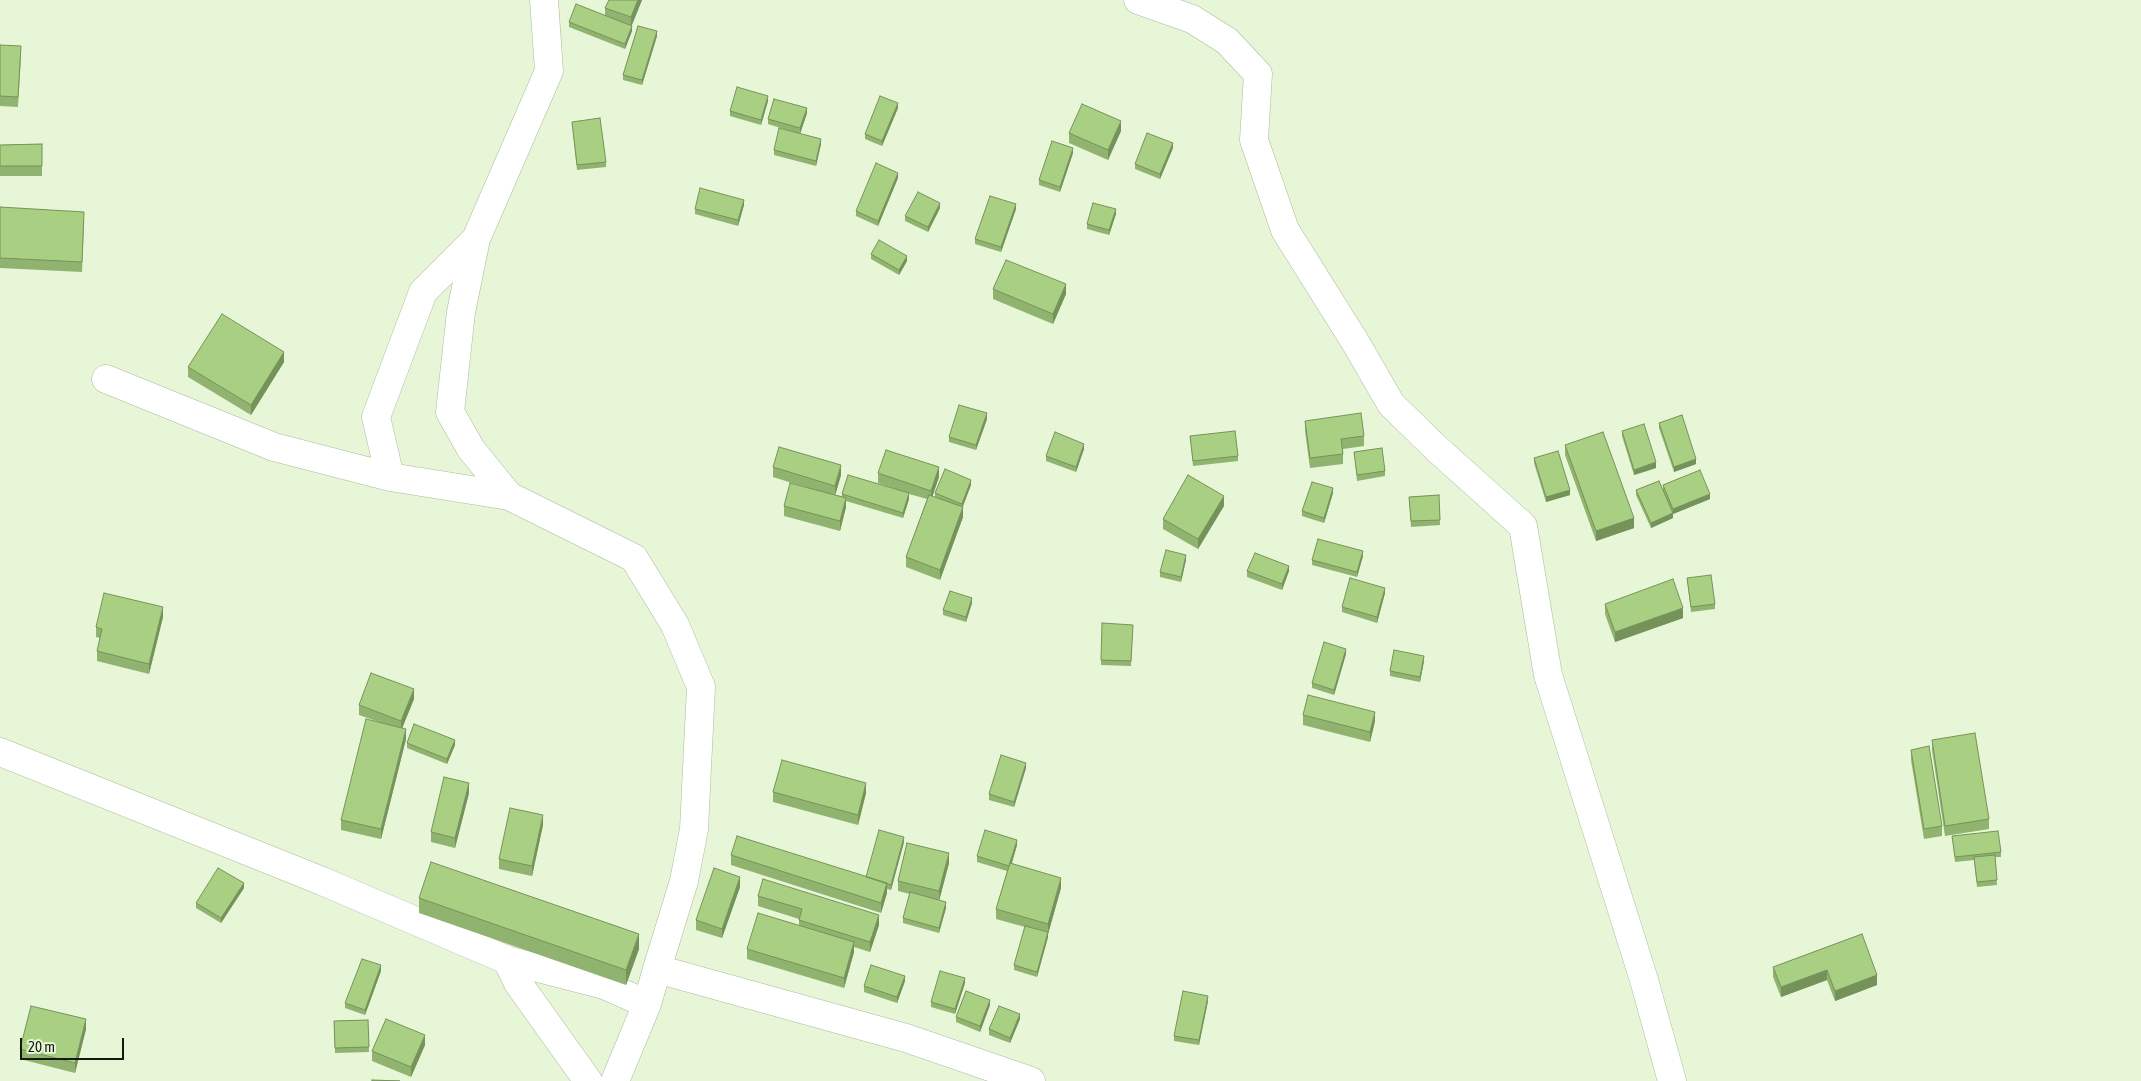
<!DOCTYPE html>
<style>
body{margin:0}
#map{position:relative;width:2141px;height:1081px;overflow:hidden;background:#e6f6d7;font-family:"Asap Condensed",sans-serif}
canvas{display:block}
.scale{position:absolute;left:20px;top:1038px;width:104px;height:22px;box-sizing:border-box;border:2px solid #151a10;border-top:0;padding-left:6px;font-size:15px;line-height:18px;white-space:nowrap;color:#151a10;-webkit-text-stroke:4px #e6f6d7;paint-order:stroke}
</style>
<div id="map">
<canvas width="2141" height="1081"></canvas>
<div class="scale">20 m</div>
</div>
<script>
const ctx = document.querySelector('canvas').getContext('2d');
ctx.lineJoin = 'round';
const shape = rows => new Path2D(rows.map(r => 'M' + r).join(''));
function stroke(path, color, width, dash) { ctx.strokeStyle = color; ctx.lineWidth = width; ctx.lineCap = dash ? 'butt' : 'round'; ctx.setLineDash(dash || []); ctx.stroke(path); }
function fill(path, color) { ctx.fillStyle = color; ctx.fill(path, 'evenodd'); }
const minor = shape([
 [544,0,549,71,476,239,461,312,450,412,471,449,509,496,634,558,675,625,701,687,694,829,684,881,657,969],
 [1138,0,1192,19,1227,41,1258,74,1254,140,1285,230,1357,345,1391,404,1436,448,1523,526,1548,675,1644,980,1672,1081],
 [106,379,274,447,390,477,509,496],
 [390,477,376,417,423,292,476,239],
 [0,752,322,881,507,960,604,985,647,1004,657,969,906,1038,1031,1081],
 [507,960,518,983,588,1081],
 [615,1081,647,1004]
]);
stroke(minor, '#abba9d', 29);
stroke(minor, '#fff', 28);
fill(shape([
 [642,0,632,25,632,31,625,49,569,27,569,22,605,15,605,8],
 [657,36,642,85,623,80,623,75],
 [0,45,21,56,18,107,0,106],
 [768,101,761,125,730,116,730,111],
 [898,108,882,146,865,139,865,134],
 [807,113,800,134,768,124,768,119],
 [572,122,606,162,606,167,577,170],
 [1121,131,1108,160,1069,143,1069,133],
 [42,144,42,176,0,176,0,145],
 [821,144,816,166,774,155,774,150],
 [1173,148,1160,179,1135,169,1135,164],
 [1073,153,1060,192,1039,185,1039,180],
 [898,178,878,226,856,216,856,211],
 [744,205,738,226,695,214,695,209],
 [0,207,84,222,82,272,0,268],
 [940,208,928,232,905,221,905,216],
 [1016,209,1001,252,975,244,975,239],
 [1116,214,1109,235,1087,229,1087,224],
 [871,254,907,261,899,275,871,259],
 [993,289,1066,294,1053,324,993,299],
 [284,362,251,415,188,377,188,367],
 [987,419,976,450,949,442,949,437],
 [1305,421,1364,436,1364,446,1343,449,1343,464,1310,468,1305,431],
 [1659,423,1696,464,1674,472,1659,428],
 [1622,431,1656,468,1634,475,1622,436],
 [1190,436,1238,456,1238,461,1193,466],
 [1565,445,1634,528,1596,541,1565,455],
 [1084,449,1076,472,1046,461,1046,456],
 [1354,452,1385,471,1385,476,1357,481],
 [1534,458,1570,495,1546,502,1534,463],
 [773,467,841,475,835,495,842,496,842,494,896,489,878,483,878,473,939,477,932,496,935,497,935,493,971,485,962,507,963,517,940,580,906,567,906,557,927,499,909,494,909,499,903,518,846,501,846,507,840,531,784,516,784,506,808,488,773,477],
 [1663,485,1710,499,1673,514,1673,518,1651,528,1636,495,1636,490,1663,489],
 [1333,493,1324,523,1302,516,1302,511],
 [1439,495,1440,525,1411,527,1409,497],
 [1224,506,1198,549,1163,529,1163,519],
 [1363,556,1357,577,1312,565,1312,560],
 [1186,560,1181,582,1160,577,1160,572],
 [1247,571,1289,571,1282,590,1247,577],
 [1687,578,1715,604,1715,609,1691,612],
 [1385,593,1377,623,1342,612,1342,607],
 [972,603,966,622,943,615,943,610],
 [1605,604,1683,618,1615,642,1605,614],
 [163,617,149,674,97,661,97,651,100,638,96,637,96,627],
 [1133,625,1131,666,1101,665,1101,660],
 [1346,654,1334,695,1312,688,1312,683],
 [1424,661,1420,682,1390,676,1390,671],
 [414,699,402,728,406,739,381,839,341,830,341,820,379,722,359,715,359,705],
 [1303,715,1375,721,1370,742,1303,725],
 [1932,740,1989,819,1989,829,1945,836,1932,750],
 [407,743,455,745,447,764,407,748],
 [1911,750,1942,826,1942,836,1924,839,1911,760],
 [1026,768,1014,807,989,800,989,794],
 [773,792,866,793,858,825,773,802],
 [469,793,455,848,431,842,431,832],
 [543,825,532,876,499,869,499,859],
 [1952,836,2001,852,2001,857,1995,857,1997,885,1977,887,1974,860,1955,862],
 [904,842,891,890,887,889,887,893,881,913,731,865,731,855,866,877],
 [1017,845,1012,863,1061,888,1048,934,1048,933,1048,937,1037,977,1014,970,1014,965,1025,927,996,919,996,909,1007,871,977,862,977,856],
 [949,863,939,901,946,908,939,933,903,923,903,918,910,894,898,891,898,881],
 [740,887,722,938,696,930,696,920],
 [244,888,221,923,196,908,196,903],
 [758,896,879,925,870,952,854,947,854,952,844,988,747,959,747,949,799,925,799,919,758,906],
 [419,898,639,949,626,985,419,913],
 [1862,934,1877,985,1835,1001,1827,980,1781,997,1773,977,1773,967],
 [381,971,365,1015,345,1008,345,1003],
 [905,981,897,1003,864,992,864,986],
 [965,983,955,1014,931,1007,931,1002],
 [1208,1001,1199,1045,1174,1041,1174,1036],
 [990,1005,980,1032,956,1022,956,1017],
 [1020,1019,1010,1043,989,1035,989,1029],
 [368,1020,369,1052,335,1053,334,1021],
 [86,1029,75,1073,20,1059,20,1049],
 [425,1045,411,1077,372,1061,372,1051]
]), '#91b370');
fill(shape([
 [638,0,642,0,631,27,631,17],
 [632,26,632,31,625,49,625,44],
 [657,31,657,36,642,85,642,80],
 [768,96,768,101,761,125,761,120],
 [898,103,898,108,882,146,882,141],
 [807,108,807,113,800,134,800,128],
 [1121,121,1121,131,1108,160,1108,150],
 [821,139,821,144,816,166,816,161],
 [1173,143,1173,148,1160,179,1160,174],
 [1073,148,1073,153,1060,192,1060,187],
 [898,173,898,178,878,226,878,221],
 [744,200,744,205,738,226,738,220],
 [940,203,940,208,928,232,928,227],
 [1016,204,1016,209,1001,252,1001,247],
 [1116,209,1116,214,1109,235,1109,230],
 [907,256,907,261,899,275,899,270],
 [1066,284,1066,294,1053,324,1053,314],
 [284,352,284,362,251,415,251,405],
 [987,413,987,419,976,450,976,445],
 [1084,444,1084,449,1076,472,1076,467],
 [1696,459,1696,464,1674,472,1674,467],
 [1656,462,1656,468,1634,475,1634,470],
 [841,465,841,475,835,496,835,486],
 [939,467,939,477,931,501,931,491],
 [971,480,971,485,962,509,962,504],
 [1333,488,1333,493,1324,523,1324,518],
 [1570,490,1570,495,1546,502,1546,497],
 [909,493,909,499,903,518,903,513],
 [1710,494,1710,499,1673,514,1673,509],
 [1224,496,1224,506,1198,549,1198,539],
 [846,498,846,507,840,531,840,521],
 [963,507,963,517,940,580,940,570],
 [1673,513,1673,518,1651,528,1651,523],
 [1634,518,1634,528,1596,541,1596,531],
 [1363,551,1363,556,1357,577,1357,572],
 [1186,555,1186,560,1181,582,1181,577],
 [1289,566,1289,571,1282,590,1282,584],
 [1385,588,1385,593,1377,623,1377,617],
 [972,598,972,603,966,622,966,617],
 [163,607,163,617,149,674,149,664],
 [1683,608,1683,618,1615,642,1615,632],
 [1346,649,1346,654,1334,695,1334,690],
 [1424,656,1424,661,1420,682,1420,677],
 [414,689,414,699,401,731,401,721],
 [1375,712,1375,721,1370,742,1370,732],
 [406,729,406,739,381,839,381,829],
 [455,740,455,745,447,764,447,759],
 [1026,763,1026,768,1014,807,1014,802],
 [469,783,469,793,455,848,455,838],
 [866,783,866,793,858,825,858,815],
 [543,815,543,825,532,876,532,866],
 [904,837,904,842,891,890,891,885],
 [1017,840,1017,845,1009,872,1009,866],
 [949,853,949,863,939,901,939,891],
 [740,877,740,887,722,938,722,929],
 [1061,878,1061,888,1048,934,1048,924],
 [244,883,244,888,221,923,221,918],
 [887,883,887,893,881,913,881,903],
 [946,902,946,908,939,933,939,928],
 [879,915,879,925,870,952,870,942],
 [1048,932,1048,937,1037,977,1037,972],
 [639,934,639,949,626,985,626,970],
 [854,942,854,952,844,988,844,978],
 [381,965,381,971,365,1015,365,1010],
 [1827,970,1827,980,1781,997,1781,987],
 [1877,975,1877,985,1835,1001,1835,991],
 [905,976,905,981,897,1003,897,997],
 [965,978,965,983,955,1014,955,1009],
 [1208,996,1208,1001,1199,1045,1199,1040],
 [990,1000,990,1005,980,1032,980,1026],
 [1020,1014,1020,1019,1010,1043,1010,1038],
 [86,1019,86,1029,75,1073,75,1063],
 [425,1035,425,1045,411,1077,411,1067]
]), '#76925b');
const building = shape([
 [609,0,638,0,631,17,605,8,609,0],
 [576,4,632,26,625,44,569,22,576,4],
 [638,26,657,31,642,80,623,75,638,26],
 [0,45,21,46,18,97,0,96,0,45],
 [737,87,768,96,761,120,730,111,737,87],
 [880,96,898,103,882,141,865,134,880,96],
 [774,99,807,108,800,128,768,119,774,99],
 [1082,104,1121,121,1108,150,1069,133,1082,104],
 [600,118,606,162,577,165,572,122,600,118],
 [779,128,821,139,816,161,774,150,779,128],
 [1147,133,1173,143,1160,174,1135,164,1147,133],
 [1052,141,1073,148,1060,187,1039,180,1052,141],
 [42,144,42,166,0,166,0,145,42,144],
 [876,163,898,173,878,221,856,211,876,163],
 [700,188,744,200,738,220,695,209,700,188],
 [918,192,940,203,928,227,905,216,918,192],
 [990,196,1016,204,1001,247,975,239,990,196],
 [1093,203,1116,209,1109,230,1087,224,1093,203],
 [0,207,84,212,82,262,0,258,0,207],
 [879,240,907,256,899,270,871,254,879,240],
 [1006,260,1066,284,1053,314,993,289,1006,260],
 [222,314,284,352,251,405,188,367,222,314],
 [959,405,987,413,976,445,949,437,959,405],
 [1361,413,1364,436,1341,439,1343,454,1310,458,1305,421,1361,413],
 [1682,415,1696,459,1674,467,1659,423,1682,415],
 [1644,424,1656,462,1634,470,1622,431,1644,424],
 [1235,431,1238,456,1193,461,1190,436,1235,431],
 [1055,432,1084,444,1076,467,1046,456,1055,432],
 [1603,432,1634,518,1596,531,1565,445,1603,432],
 [779,447,841,465,835,486,773,467,779,447],
 [1382,448,1385,471,1357,475,1354,452,1382,448],
 [886,450,939,467,931,491,878,473,886,450],
 [1558,451,1570,490,1546,497,1534,458,1558,451],
 [945,469,971,480,962,504,935,493,945,469],
 [1700,470,1710,494,1673,509,1663,485,1700,470],
 [848,475,909,493,903,513,842,494,848,475],
 [1188,475,1224,496,1198,539,1163,519,1188,475],
 [1659,481,1673,513,1651,523,1636,490,1659,481],
 [1312,482,1333,488,1324,518,1302,511,1312,482],
 [790,483,846,498,840,521,784,506,790,483],
 [929,495,963,507,940,570,906,557,929,495],
 [1439,495,1440,520,1411,521,1409,497,1439,495],
 [1318,539,1363,551,1357,572,1312,560,1318,539],
 [1166,550,1186,555,1181,577,1160,572,1166,550],
 [1255,553,1289,566,1282,584,1247,571,1255,553],
 [1711,575,1715,604,1691,607,1687,578,1711,575],
 [1350,578,1385,588,1377,617,1342,607,1350,578],
 [1673,579,1683,608,1615,632,1605,604,1673,579],
 [950,591,972,598,966,617,943,610,950,591],
 [104,593,163,607,149,664,97,651,102,629,96,627,104,593],
 [1102,623,1133,625,1131,661,1101,660,1102,623],
 [1324,642,1346,649,1334,690,1312,683,1324,642],
 [1394,650,1424,656,1420,677,1390,671,1394,650],
 [371,673,414,689,401,721,359,705,371,673],
 [1308,695,1375,712,1370,732,1303,715,1308,695],
 [366,719,406,729,381,829,341,820,366,719],
 [414,724,455,740,447,759,407,743,414,724],
 [1975,733,1989,819,1945,826,1932,740,1975,733],
 [1929,746,1942,826,1924,829,1911,750,1929,746],
 [1001,755,1026,763,1014,802,989,794,1001,755],
 [782,760,866,783,858,815,773,792,782,760],
 [444,777,469,783,455,838,431,832,444,777],
 [510,808,543,815,532,866,499,859,510,808],
 [879,830,904,837,891,885,866,877,879,830],
 [985,830,1017,840,1009,866,977,856,985,830],
 [1998,831,2001,852,1955,857,1952,836,1998,831],
 [737,836,887,883,881,903,731,855,737,836],
 [907,843,949,853,939,891,898,881,907,843],
 [1995,855,1997,880,1977,882,1974,857,1995,855],
 [431,862,639,934,626,970,419,898,431,862],
 [1010,863,1061,878,1048,924,996,909,1010,863],
 [218,868,244,883,221,918,196,903,218,868],
 [714,868,740,877,722,929,696,920,714,868],
 [763,879,879,915,870,942,799,920,802,909,758,896,763,879],
 [910,892,946,902,939,928,903,918,910,892],
 [758,913,854,942,844,978,747,949,758,913],
 [1025,926,1048,932,1037,972,1014,965,1025,926],
 [1862,934,1877,975,1835,991,1827,970,1781,987,1773,967,1862,934],
 [362,959,381,965,365,1010,345,1003,362,959],
 [871,965,905,976,897,997,864,986,871,965],
 [940,971,965,978,955,1009,931,1002,940,971],
 [966,991,990,1000,980,1026,956,1017,966,991],
 [1183,991,1208,996,1199,1040,1174,1036,1183,991],
 [31,1006,86,1019,75,1063,20,1049,31,1006],
 [999,1006,1020,1014,1010,1038,989,1029,999,1006],
 [386,1019,425,1035,411,1067,372,1051,386,1019],
 [368,1020,369,1047,335,1048,334,1021,368,1020],
 [372,1080,400,1081,372,1081,372,1080]
]);
fill(building, '#a9d082');
stroke(building, '#76925b', 1);
</script>
